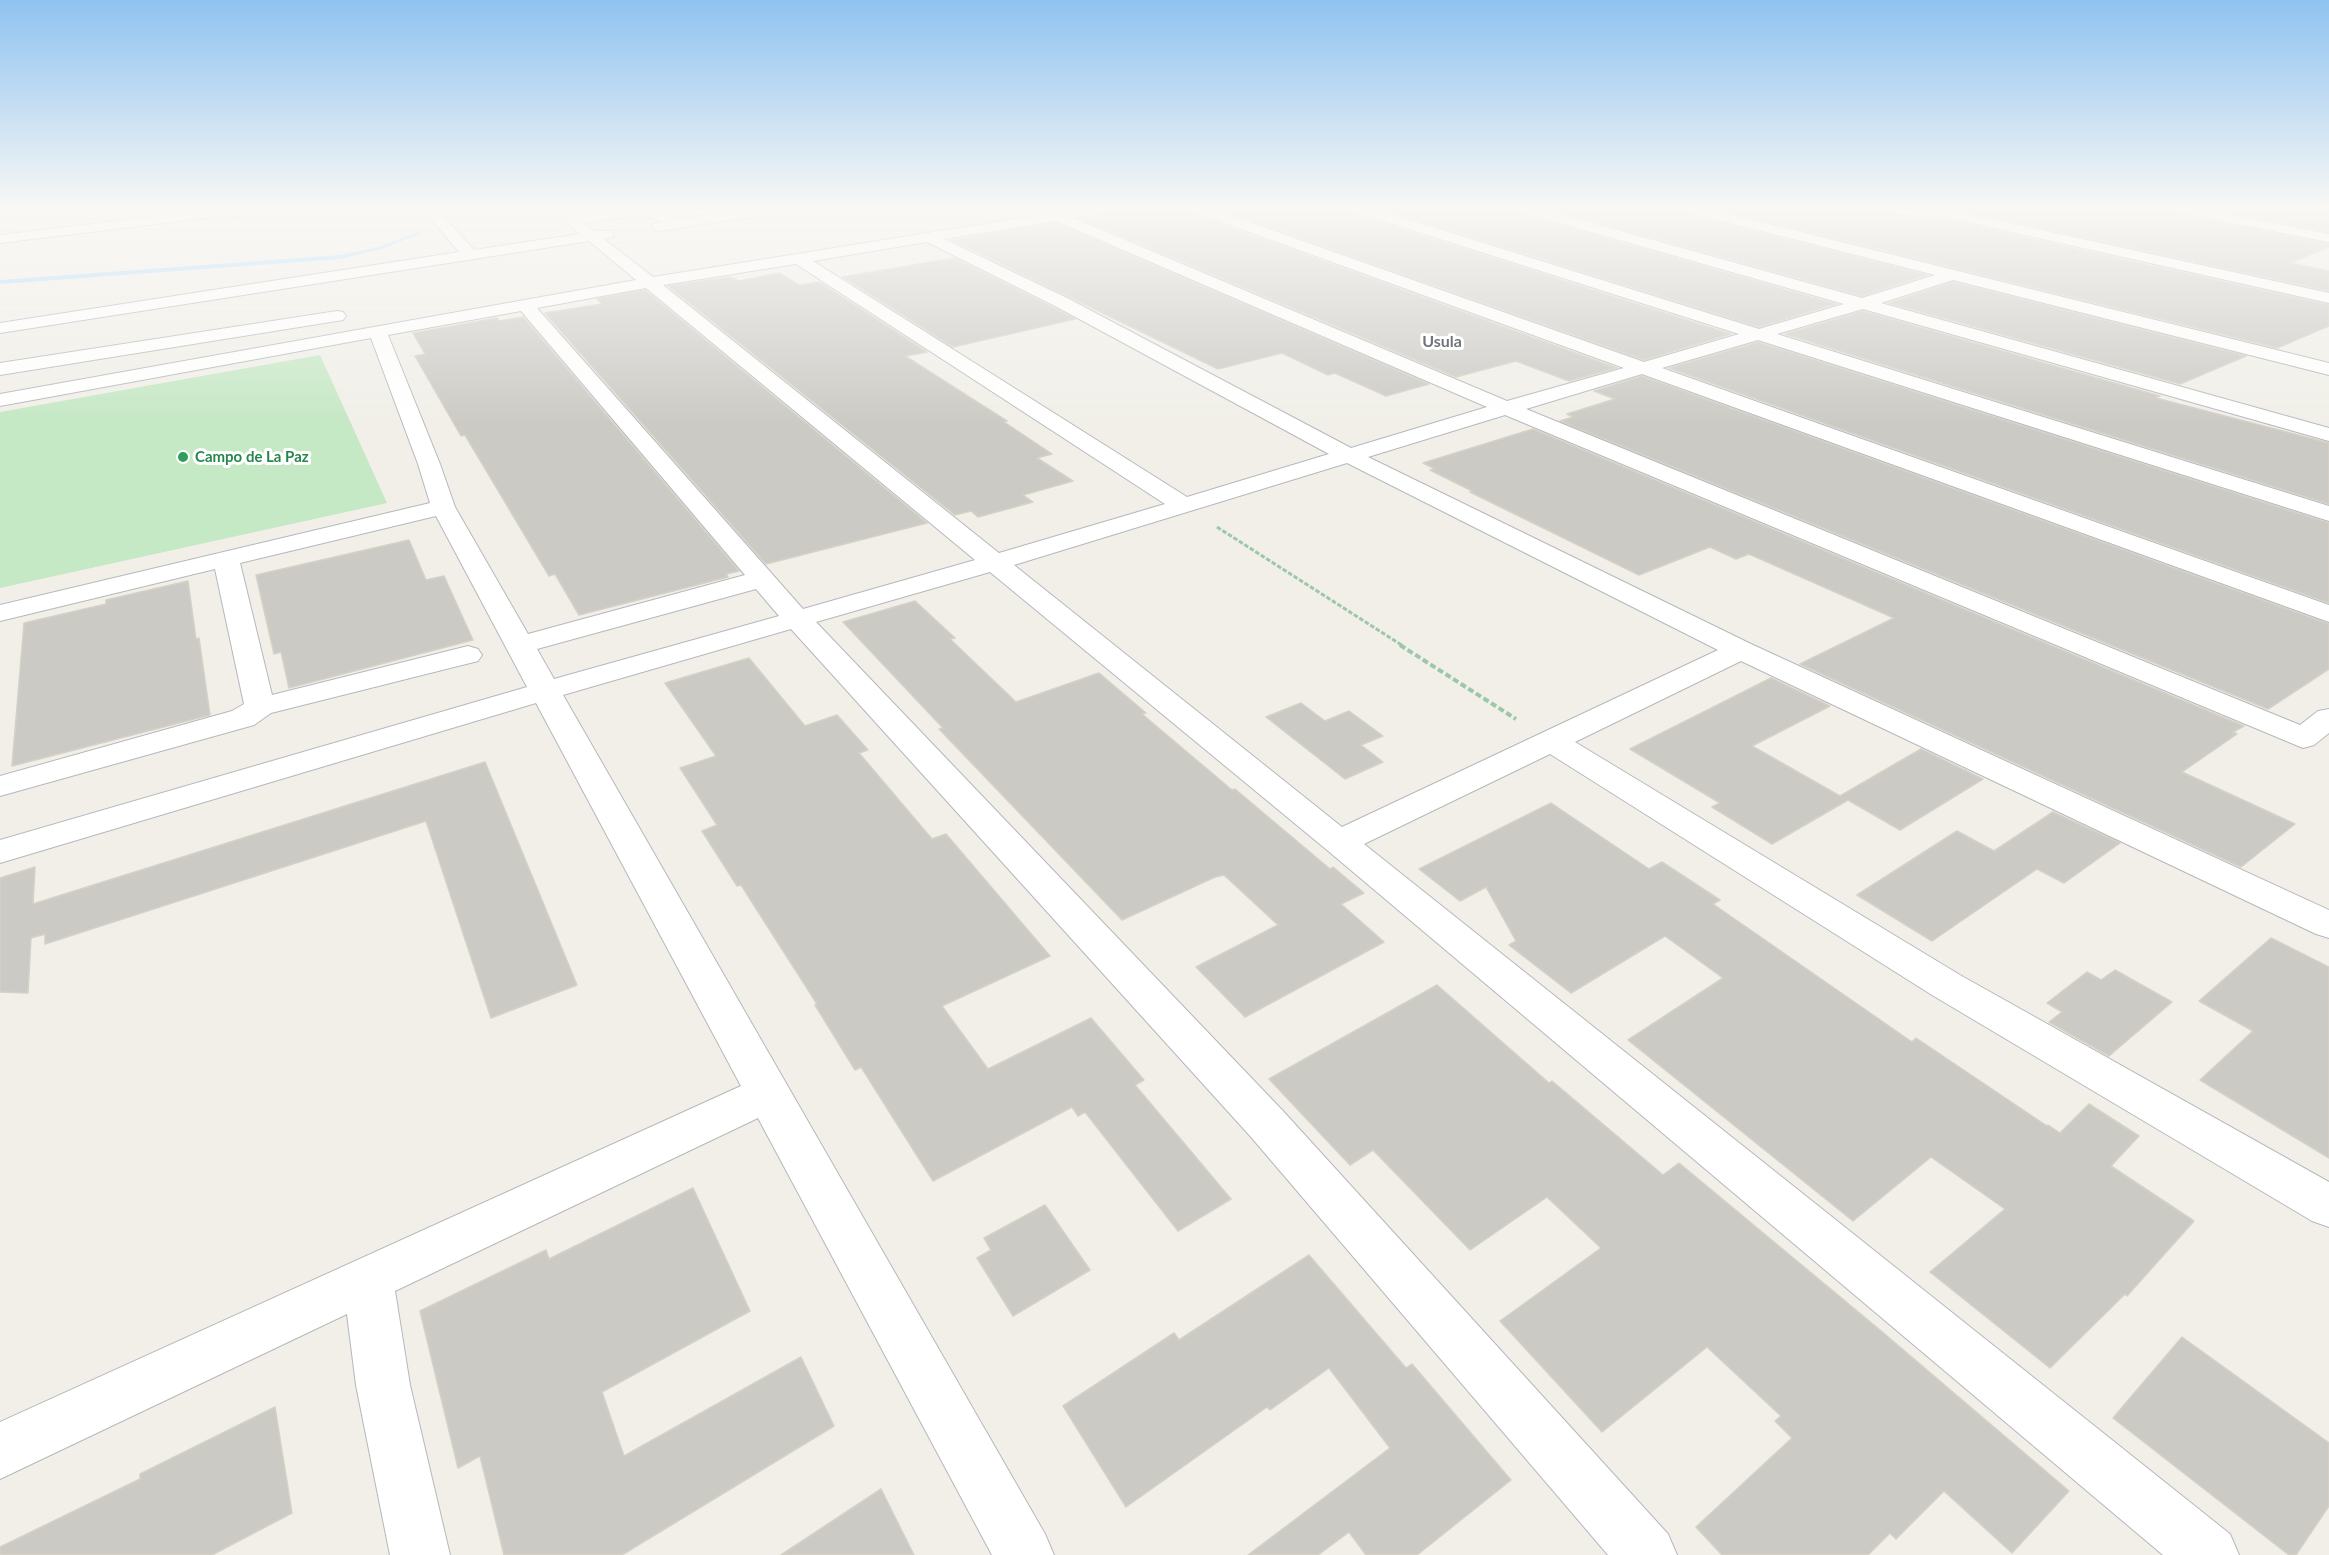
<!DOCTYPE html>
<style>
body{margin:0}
canvas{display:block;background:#f1efe8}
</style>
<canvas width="2329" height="1555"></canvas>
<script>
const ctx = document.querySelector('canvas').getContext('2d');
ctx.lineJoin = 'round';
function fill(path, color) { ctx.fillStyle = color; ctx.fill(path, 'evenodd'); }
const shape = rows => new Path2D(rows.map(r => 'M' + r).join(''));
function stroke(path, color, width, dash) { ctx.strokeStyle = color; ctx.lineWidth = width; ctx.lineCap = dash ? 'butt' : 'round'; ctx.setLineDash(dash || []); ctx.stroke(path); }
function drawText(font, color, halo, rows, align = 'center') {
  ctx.font = font + ' Lato,sans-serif'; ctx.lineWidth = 6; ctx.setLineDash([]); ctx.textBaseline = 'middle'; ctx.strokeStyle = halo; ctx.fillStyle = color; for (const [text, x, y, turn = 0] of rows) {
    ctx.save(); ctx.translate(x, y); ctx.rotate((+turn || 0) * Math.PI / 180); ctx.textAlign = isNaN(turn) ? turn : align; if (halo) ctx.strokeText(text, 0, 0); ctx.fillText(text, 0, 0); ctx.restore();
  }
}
fill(shape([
 [320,355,387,503,0,588,0,412]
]), '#c5e8c5');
fill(shape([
 [507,207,516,207,476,218,473,216,507,207],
 [420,231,425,232,382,249,340,259,0,284,0,280,340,255,378,247,420,231]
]), '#aadaff');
const building = shape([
 [1149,207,1185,207,1188,212,1617,368,1569,381,1516,361,1456,377,1081,219,1149,207],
 [1213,207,1345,207,1348,212,1731,334,1644,360,1213,207],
 [1375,207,1510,207,1513,212,1836,304,1759,327,1375,207],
 [1542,207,1675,207,1678,212,1927,275,1862,296,1542,207],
 [1709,207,1865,207,1936,220,1942,219,2329,305,2329,326,2277,348,1709,207],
 [1986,207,2040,207,2073,214,2073,207,2162,207,2171,213,2329,244,2329,247,2290,263,2329,271,2329,291,1968,212,1986,207],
 [2202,207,2329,207,2329,232,2202,207],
 [1056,223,1429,384,1386,396,1335,373,1328,375,1282,353,1218,369,952,240,1056,223],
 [954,258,1056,309,1075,319,953,347,843,277,954,258],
 [779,273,799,285,819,282,927,352,905,356,1007,421,1004,422,1052,454,1037,458,1073,481,1023,495,1033,502,978,517,971,511,955,515,668,286,730,277,739,281,779,273],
 [1953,282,2246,356,2180,384,1889,303,1953,282],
 [645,290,927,523,766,564,545,313,602,304,597,299,645,290],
 [1863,311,2160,396,2156,398,2329,443,2329,504,1785,334,1863,311],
 [523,317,739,571,726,574,728,577,579,615,555,574,549,576,465,435,461,436,415,356,425,354,413,333,497,318,499,321,523,317],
 [1758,342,2329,523,2329,603,1669,368,1758,342],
 [1642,376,2329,624,2329,669,2268,709,1560,421,1573,417,1567,414,1615,399,1594,391,1642,376],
 [1533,429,2244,726,2233,732,2237,734,2182,772,2295,824,2241,867,1800,664,1894,618,1749,554,1736,559,1710,547,1639,575,1470,492,1472,491,1430,470,1435,469,1423,463,1533,429],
 [409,540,426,580,444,576,473,640,289,688,281,652,274,654,256,575,409,540],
 [188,581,196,639,199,638,210,715,12,766,24,623,106,604,106,600,188,581],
 [915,601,955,638,950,639,1016,702,1099,673,1146,713,1142,714,1232,790,1235,789,1330,869,1333,867,1364,893,1341,904,1384,942,1245,1017,1196,967,1278,925,1224,875,1215,877,1122,920,939,729,943,728,843,622,915,601],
 [749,658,805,726,837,715,868,750,859,753,932,839,946,834,1050,956,942,1006,988,1069,1091,1018,1144,1080,1135,1085,1231,1199,1178,1231,1085,1112,1078,1116,1072,1107,933,1181,861,1067,855,1070,815,1005,817,1004,741,885,737,886,702,831,717,825,680,768,716,756,665,683,749,658],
 [1771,678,1830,706,1752,746,1840,796,1921,749,1983,779,1900,830,1848,800,1772,844,1712,807,1720,803,1630,749,1771,678],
 [1301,703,1325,721,1349,711,1383,736,1361,745,1383,762,1345,779,1266,717,1301,703],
 [485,762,577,985,491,1018,426,821,45,944,45,934,31,938,28,993,0,992,0,878,35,867,33,904,485,762],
 [1551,803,1649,869,1662,862,1720,900,1713,904,1912,1042,1916,1038,2047,1126,2048,1125,2060,1133,2089,1104,2139,1136,2111,1166,2194,1221,2127,1296,2125,1294,2050,1368,1930,1272,2005,1209,1931,1157,1853,1221,1628,1040,1723,978,1665,936,1571,993,1509,945,1516,941,1486,887,1460,901,1419,869,1551,803],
 [2053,812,2120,843,2064,883,2037,869,1932,941,1857,895,1957,831,1994,851,2053,812],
 [2271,938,2329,967,2329,1158,2200,1080,2253,1031,2199,1001,2271,938],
 [2115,970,2172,1002,2109,1056,2049,1022,2062,1012,2047,1003,2087,972,2101,980,2115,970],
 [1437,985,1549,1083,1552,1081,1663,1175,1679,1163,1880,1330,2069,1491,2012,1553,1944,1491,1896,1539,1890,1533,1868,1555,1722,1555,1696,1527,1792,1438,1775,1421,1781,1416,1707,1347,1602,1432,1500,1321,1601,1248,1547,1197,1470,1250,1373,1150,1350,1165,1269,1079,1437,985],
 [693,1188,750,1311,602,1392,624,1456,801,1357,834,1426,622,1555,504,1555,480,1456,458,1468,420,1311,546,1250,549,1259,693,1188],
 [1045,1205,1090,1270,1013,1316,977,1258,991,1250,984,1238,1045,1205],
 [1309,1255,1406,1368,1412,1364,1511,1480,1417,1555,1366,1555,1349,1532,1318,1555,1248,1555,1390,1448,1329,1368,1270,1410,1267,1407,1126,1507,1063,1406,1174,1333,1179,1340,1309,1255],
 [2182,1337,2329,1443,2329,1506,2296,1555,2289,1555,2113,1418,2182,1337],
 [275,1407,292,1513,212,1555,0,1555,0,1547,140,1479,140,1474,275,1407],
 [881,1489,914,1555,781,1555,881,1489]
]);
fill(building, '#cccac5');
stroke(building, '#d6d1c6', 1.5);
const minor = shape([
 [0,207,28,207,21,211,0,213,0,207],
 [256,207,346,207,339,211,214,217,0,243,0,235,214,209,256,207],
 [421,207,435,207,474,250,580,234,567,223,565,220,567,217,638,207,650,207,681,219,765,207,799,207,792,211,658,231,651,227,653,224,662,222,644,214,584,223,595,231,612,231,614,234,612,237,604,239,653,277,1090,207,1122,207,1115,211,1073,218,1507,401,1624,368,1189,210,1187,207,1207,207,1644,362,1739,334,1349,210,1347,207,1368,207,1759,329,1844,304,1514,210,1512,207,1534,207,1862,298,1935,275,1679,210,1677,207,1700,207,2329,363,2329,375,1953,280,1881,303,2329,428,2329,441,1863,309,1777,334,2329,506,2329,521,1758,340,1662,368,2329,605,2329,622,1642,374,1526,409,2300,725,2318,711,2329,709,2329,733,2314,745,2303,748,1505,415,1368,457,1751,644,2329,910,2329,938,2316,934,1741,661,1575,742,1960,975,2329,1182,2329,1227,2312,1221,1932,995,1550,754,1364,844,2230,1534,2239,1555,2163,1555,1327,850,990,572,816,622,1283,1111,1668,1534,1677,1555,1608,1555,1251,1137,791,629,563,695,1045,1534,1054,1555,992,1555,758,1118,395,1291,410,1385,450,1555,390,1555,356,1385,347,1314,0,1479,0,1422,741,1086,536,703,0,863,0,840,527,687,436,516,240,563,272,695,468,646,478,649,482,655,478,661,271,713,254,725,0,796,0,776,232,711,244,704,215,569,0,621,0,605,430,503,418,464,371,338,0,406,0,394,636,280,589,241,0,333,0,323,459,252,421,207],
 [1056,221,1487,407,1351,448,1069,299,944,239,1056,221],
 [927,242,1057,307,1329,454,1187,497,813,261,927,242],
 [796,264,1165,504,999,553,663,285,796,264],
 [646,288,975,560,803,609,537,308,646,288],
 [521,311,745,575,528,634,455,507,440,464,388,335,521,311],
 [1347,463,1718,650,1342,827,1014,565,1347,463],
 [756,589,779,616,554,679,537,649,756,589],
 [1911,207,1936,207,2329,293,2329,303,1918,211,1911,207],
 [2164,207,2191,207,2329,234,2329,242,2171,211,2164,207],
 [337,311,343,312,346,316,343,320,0,375,0,363,337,311]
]);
stroke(minor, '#b5b8bc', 2);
stroke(shape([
 [1217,527,1403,646]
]), '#9cc7a9', 3, [4.5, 2]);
stroke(shape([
 [1400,645,1516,719]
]), '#9cc7a9', 4, [6, 3]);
fill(minor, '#fff');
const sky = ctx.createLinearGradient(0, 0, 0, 425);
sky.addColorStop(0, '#8fc3f1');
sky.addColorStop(0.49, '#f9f8f5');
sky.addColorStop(1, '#f9f8f500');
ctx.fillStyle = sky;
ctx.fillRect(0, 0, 2329, 425);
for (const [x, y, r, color] of [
 [183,457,6,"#2e9e5b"]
]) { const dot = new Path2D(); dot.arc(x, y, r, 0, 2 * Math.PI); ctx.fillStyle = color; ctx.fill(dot); stroke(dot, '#fff', 2); }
drawText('bold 15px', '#27864d', '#fff', [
 ["Campo de La Paz",195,457]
], 'left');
drawText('bold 16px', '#70757a', '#fff', [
 ["Usula",1442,342]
]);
</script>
